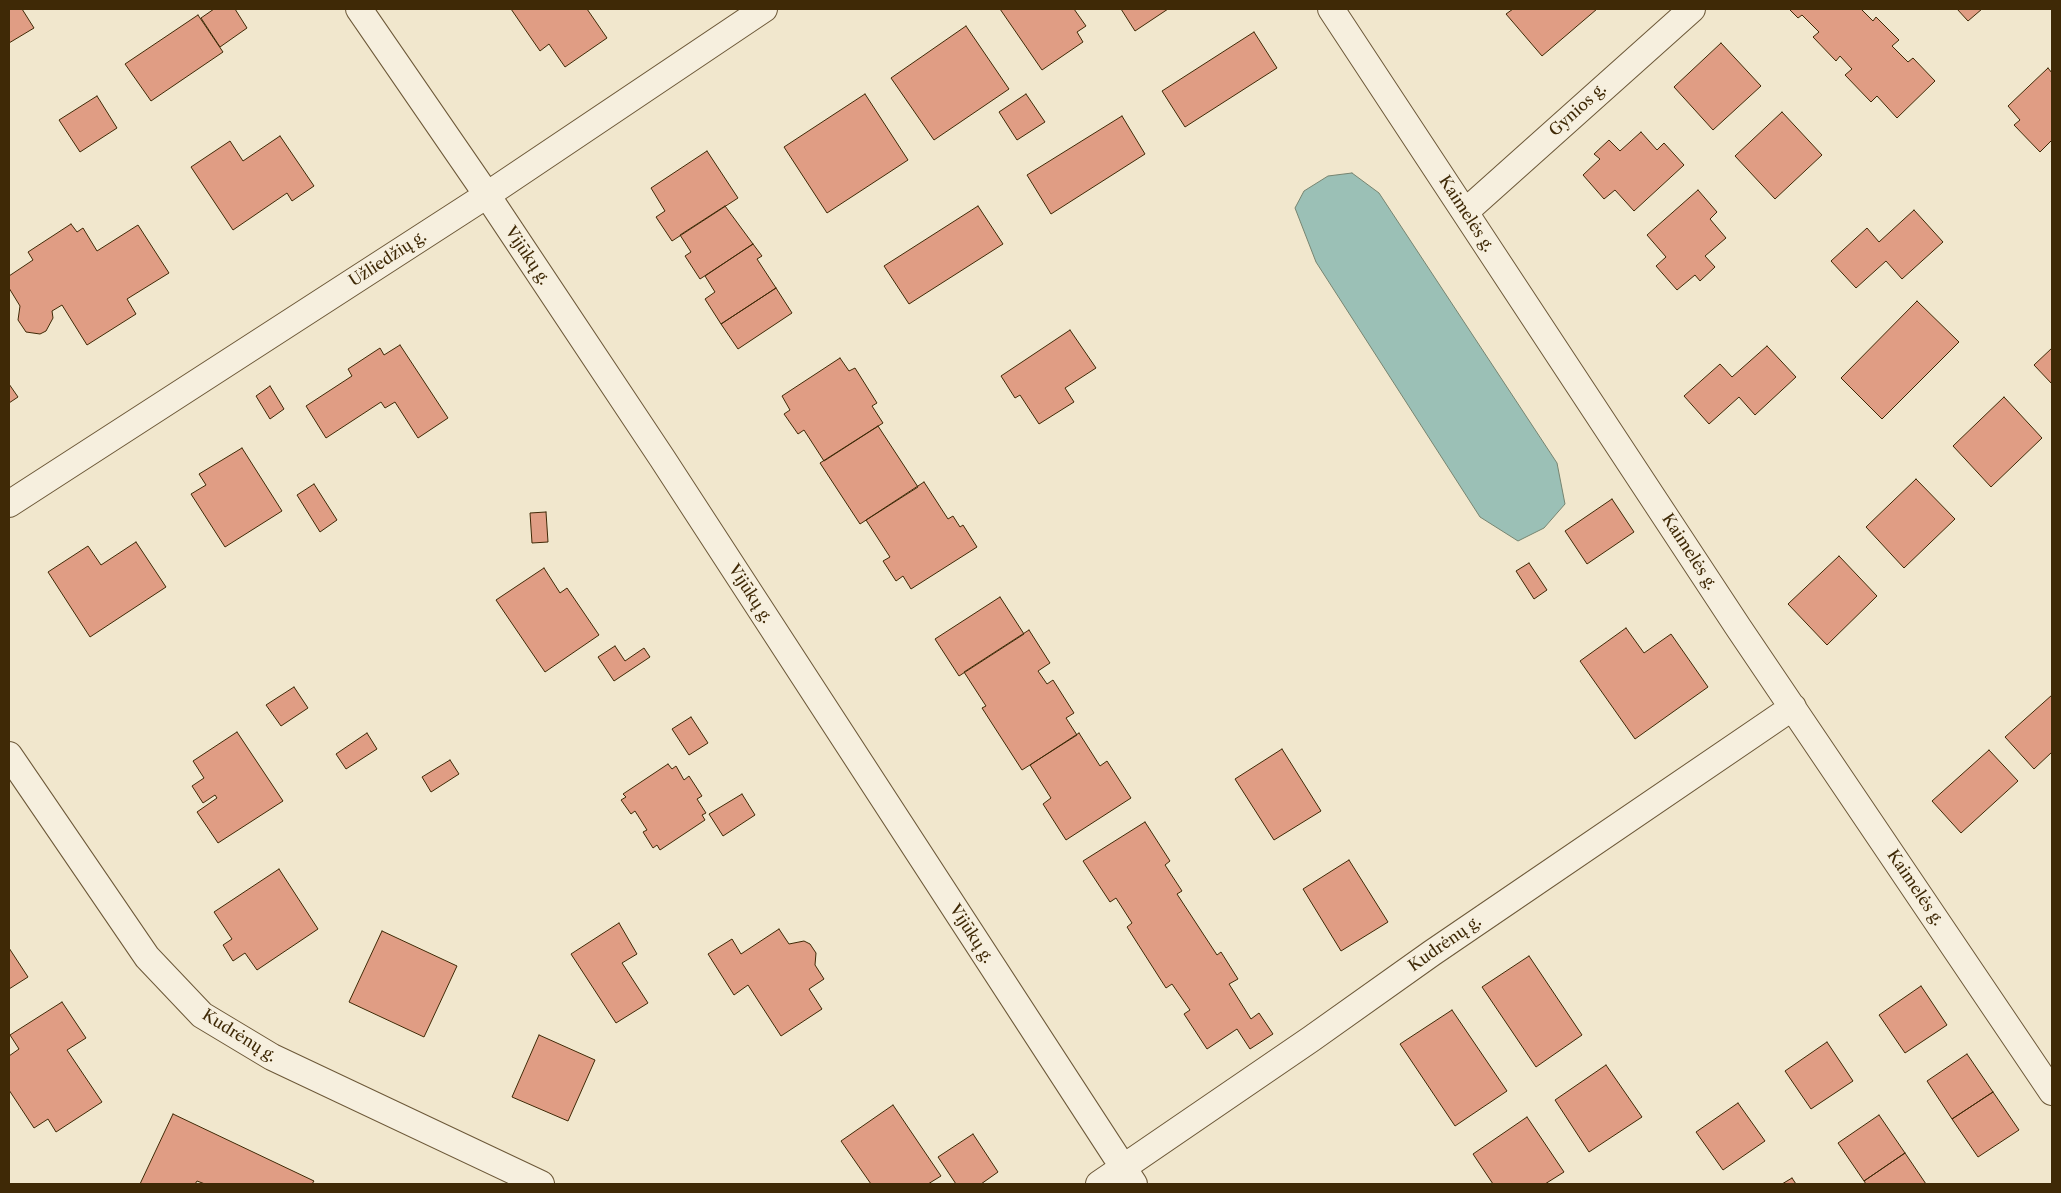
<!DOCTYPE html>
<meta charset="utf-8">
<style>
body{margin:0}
#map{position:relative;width:2061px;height:1193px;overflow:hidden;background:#f1e7cd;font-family:"Libre Caslon Text",serif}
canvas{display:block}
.frame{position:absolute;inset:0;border:10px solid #3f2906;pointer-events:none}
</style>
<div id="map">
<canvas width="2061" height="1193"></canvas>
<div class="frame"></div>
</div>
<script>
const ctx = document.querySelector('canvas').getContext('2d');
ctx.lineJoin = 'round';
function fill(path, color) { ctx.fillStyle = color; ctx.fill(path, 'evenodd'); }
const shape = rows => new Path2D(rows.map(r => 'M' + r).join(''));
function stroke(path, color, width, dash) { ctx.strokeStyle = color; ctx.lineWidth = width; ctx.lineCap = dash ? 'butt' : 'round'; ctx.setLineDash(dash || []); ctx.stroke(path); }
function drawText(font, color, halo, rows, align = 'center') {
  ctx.font = font + ' "Libre Caslon Text",serif'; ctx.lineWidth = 4; ctx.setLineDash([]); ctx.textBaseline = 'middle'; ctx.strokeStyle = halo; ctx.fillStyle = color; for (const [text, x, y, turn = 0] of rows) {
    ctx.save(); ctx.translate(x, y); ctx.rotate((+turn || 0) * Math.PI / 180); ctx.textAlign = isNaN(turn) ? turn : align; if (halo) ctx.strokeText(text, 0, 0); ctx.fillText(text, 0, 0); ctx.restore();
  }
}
const water = shape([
 [1352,173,1379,193,1557,463,1565,504,1544,528,1518,541,1480,517,1316,262,1295,208,1304,191,1328,176,1352,173]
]);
fill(water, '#9bc0b6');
stroke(water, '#768470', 1);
const building = shape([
 [9,9,22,9,34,28,9,43,9,9],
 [214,9,235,9,247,28,220,47,201,18,214,9],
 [511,9,587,9,607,38,565,67,549,44,540,51,511,9],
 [1000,9,1074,9,1086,26,1077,32,1083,42,1042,70,1000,9],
 [1121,9,1168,9,1135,31,1121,9],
 [1513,9,1597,9,1542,56,1506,14,1513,9],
 [1789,9,1861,9,1873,21,1876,17,1899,40,1892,46,1908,62,1913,58,1935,81,1897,118,1877,96,1871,102,1845,75,1852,69,1840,56,1836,61,1813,37,1819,32,1802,15,1798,18,1789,9],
 [1957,9,1982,9,1968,21,1957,9],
 [198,15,223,52,151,101,125,64,198,15],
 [966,26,1009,89,934,140,891,78,966,26],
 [1254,32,1277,68,1185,127,1162,91,1254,32],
 [1721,43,1761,86,1713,130,1674,87,1721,43],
 [2048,68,2052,73,2052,140,2040,152,2014,125,2020,120,2008,106,2048,68],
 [865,94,908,160,827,213,784,147,865,94],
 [1026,94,1045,122,1017,140,999,112,1026,94],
 [97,96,117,128,80,152,59,120,97,96],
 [1782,112,1822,155,1775,199,1735,156,1782,112],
 [1122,116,1145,154,1051,214,1027,175,1122,116],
 [1641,132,1657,150,1664,143,1684,165,1634,211,1615,190,1604,199,1583,175,1600,159,1594,154,1609,140,1620,151,1641,132],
 [280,136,314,186,292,201,287,193,233,230,191,167,230,141,243,161,280,136],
 [707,151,738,198,672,241,656,217,665,211,651,188,707,151],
 [1698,190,1717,212,1710,219,1726,238,1705,256,1715,267,1700,281,1695,275,1677,290,1656,266,1666,257,1647,235,1698,190],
 [725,206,753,244,700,279,685,256,691,252,680,235,725,206],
 [978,206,1003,244,909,304,884,266,978,206],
 [1914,210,1943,242,1902,279,1886,261,1856,288,1831,261,1867,228,1879,242,1914,210],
 [71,224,77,232,83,228,97,251,138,225,169,273,127,299,136,314,87,345,62,305,52,311,53,318,46,331,40,334,26,332,18,320,20,306,9,288,9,276,33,260,28,252,71,224],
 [753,244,762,256,757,259,776,288,721,324,705,299,715,292,705,276,753,244],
 [776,288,792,313,738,349,721,324,776,288],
 [1917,301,1959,342,1882,419,1841,378,1917,301],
 [1070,330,1096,368,1065,388,1074,402,1039,424,1020,395,1015,398,1001,376,1070,330],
 [400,345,448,418,418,438,395,402,385,408,381,402,326,438,306,406,352,376,348,369,380,348,384,355,400,345],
 [1767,346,1796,377,1755,415,1739,397,1709,424,1684,396,1720,364,1732,377,1767,346],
 [2052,348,2052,384,2034,365,2052,348],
 [840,358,849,371,855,368,877,403,872,406,883,423,824,461,804,430,798,434,784,414,790,410,782,396,840,358],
 [9,384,18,397,9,403,9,384],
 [270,386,284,409,270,419,256,396,270,386],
 [2004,397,2042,438,1991,487,1953,446,2004,397],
 [878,426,918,487,860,524,820,463,878,426],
 [242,448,282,511,225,547,191,494,206,485,199,474,242,448],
 [1916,479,1955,519,1904,568,1866,527,1916,479],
 [924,482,948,519,953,516,960,527,963,525,977,547,911,589,903,576,896,581,883,561,890,557,866,520,924,482],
 [314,484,337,520,320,532,297,495,314,484],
 [1612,499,1634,532,1587,564,1565,531,1612,499],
 [546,512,548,542,532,543,530,513,546,512],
 [136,542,166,587,90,637,48,572,88,546,101,565,136,542],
 [1839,556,1877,596,1827,645,1788,604,1839,556],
 [1529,563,1547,590,1534,599,1516,571,1529,563],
 [544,568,560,593,567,588,599,635,545,672,496,600,544,568],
 [1000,597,1024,634,959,676,935,639,1000,597],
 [1626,628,1644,653,1671,634,1708,687,1635,739,1580,661,1626,628],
 [1029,630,1050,663,1038,671,1047,684,1053,680,1074,713,1066,718,1077,735,1022,770,982,708,986,706,964,672,1029,630],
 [615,646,625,661,644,648,650,657,614,681,598,657,615,646],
 [294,687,308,708,281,726,266,705,294,687],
 [2052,695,2052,752,2034,769,2005,737,2052,695],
 [691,717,708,743,689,755,672,729,691,717],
 [237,732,283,801,218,843,197,812,217,798,215,795,203,803,192,786,204,778,193,761,237,732],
 [367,733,377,749,346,769,336,754,367,733],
 [1079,733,1100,766,1107,761,1131,798,1066,840,1043,804,1051,798,1030,765,1079,733],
 [1282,749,1321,811,1274,840,1235,779,1282,749],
 [1989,750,2018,781,1961,833,1932,801,1989,750],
 [450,760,459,774,431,792,422,777,450,760],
 [668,764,672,769,676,766,684,780,689,776,702,796,697,799,706,813,702,815,705,820,660,850,657,845,653,848,643,832,647,830,635,811,631,814,621,800,626,797,623,794,668,764],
 [742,794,755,815,723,836,709,814,742,794],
 [1145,822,1170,861,1165,865,1182,891,1177,894,1217,955,1221,952,1238,979,1229,984,1251,1019,1259,1013,1273,1034,1250,1049,1237,1029,1207,1049,1184,1014,1190,1010,1172,984,1166,988,1127,927,1132,923,1116,898,1110,902,1083,861,1145,822],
 [1349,860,1388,922,1341,951,1303,889,1349,860],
 [279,869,318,929,257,970,245,953,233,961,223,945,232,939,214,912,279,869],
 [619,923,637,954,622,963,648,1003,616,1023,571,954,619,923],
 [779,929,789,944,804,941,810,944,816,953,815,965,824,979,809,989,822,1009,781,1036,748,985,734,995,708,954,732,939,741,954,779,929],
 [382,931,457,966,424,1037,349,1002,382,931],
 [9,948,28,977,9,989,9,948],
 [1529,956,1582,1035,1536,1067,1482,987,1529,956],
 [1921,986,1947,1025,1905,1053,1879,1015,1921,986],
 [62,1002,86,1038,67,1050,102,1102,56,1132,48,1119,34,1128,9,1090,9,1056,19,1049,10,1035,62,1002],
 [1452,1010,1507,1091,1455,1126,1400,1044,1452,1010],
 [539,1035,595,1060,568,1121,512,1097,539,1035],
 [1827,1042,1853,1081,1811,1109,1785,1071,1827,1042],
 [1967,1054,1993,1092,1952,1119,1927,1081,1967,1054],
 [1606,1065,1642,1117,1589,1152,1555,1100,1606,1065],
 [1993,1092,2019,1130,1978,1157,1952,1119,1993,1092],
 [1738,1103,1765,1141,1723,1170,1696,1132,1738,1103],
 [893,1105,941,1176,928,1184,871,1184,841,1141,893,1105],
 [173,1114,314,1181,312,1184,205,1184,197,1181,195,1184,140,1184,173,1114],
 [1879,1115,1905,1153,1864,1181,1838,1143,1879,1115],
 [1527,1117,1564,1172,1545,1184,1493,1184,1473,1154,1527,1117],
 [973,1134,998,1172,981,1184,956,1184,938,1157,973,1134],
 [1905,1153,1926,1184,1866,1184,1864,1181,1905,1153],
 [1792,1178,1796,1184,1782,1184,1792,1178]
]);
fill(building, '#e09d84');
stroke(building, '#3f2906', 1);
const street = shape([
 [359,9,487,195,662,458,1134,1184],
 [1331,9,1738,627,2052,1092],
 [1465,212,1692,9],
 [9,504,487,195,764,9],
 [9,755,147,957,202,1015,272,1057,541,1184],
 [1099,1184,1311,1039,1432,953,1793,707]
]);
stroke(street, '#6c5838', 28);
stroke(street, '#f6efde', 26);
drawText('16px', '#3f2906', '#f6efde', [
 ["Gynios g.",1578,110,-42],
 ["Kaimelės g.",1466,214,57],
 ["Vijūkų g.",527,256,56],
 ["Užliedžių g.",388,259,-33],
 ["Kaimelės g.",1689,552,57],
 ["Vijūkų g.",750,594,57],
 ["Kaimelės g.",1915,888,56],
 ["Vijūkų g.",971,934,57],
 ["Kudrėnų g.",1445,944,-35],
 ["Kudrėnų g.",239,1036,32]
]);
</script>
